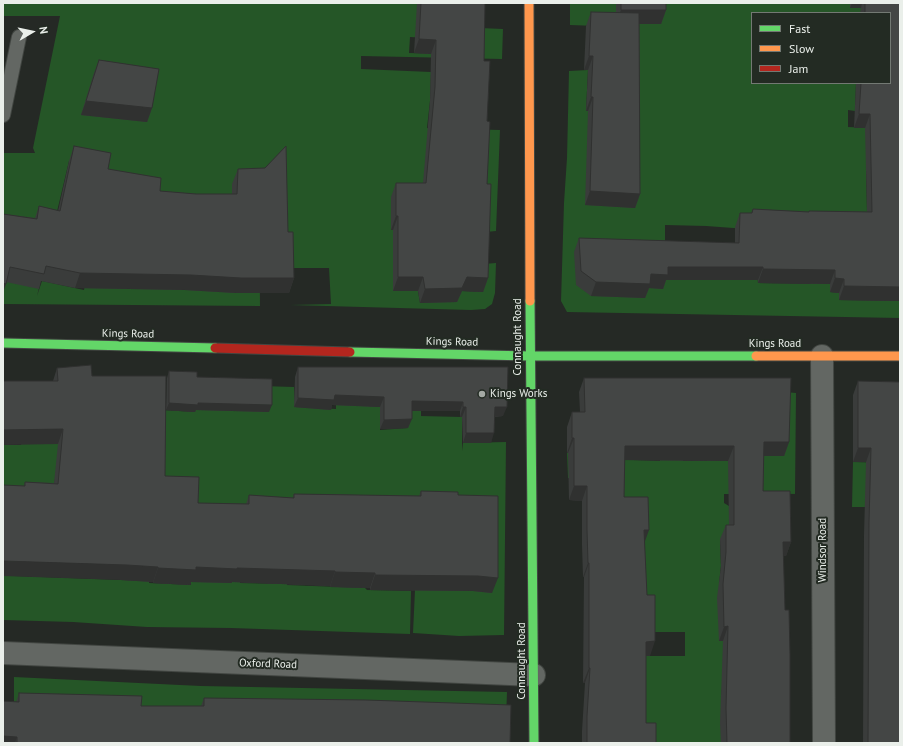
<!DOCTYPE html>
<style>
body{margin:0}
#map{position:relative;width:903px;height:746px;overflow:hidden;background:#252925;font-family:"PT Sans",sans-serif}
canvas{display:block}
.frame{position:absolute;inset:0;border:4px solid #eaefea;pointer-events:none}
.legend{position:absolute;left:751px;top:12px;width:140px;height:72px;box-sizing:border-box;background:#232b23;border:1px solid #737973;margin:0;padding:5px 7px;list-style:none;font-size:12px;color:#eaefea}
.legend li{display:flex;align-items:center;gap:8px;height:20px}
.legend b{width:20px;border:1px solid #737973}
.north{position:absolute;left:12px;top:12px;width:40px;height:40px;-webkit-text-stroke:3px #232b23;paint-order:stroke;rotate:81deg;font-size:11px;font-weight:700;line-height:16px;text-align:center;color:#eaefea}
.north::after{content:'';display:block;margin:auto;width:14px;height:18px;background:#eaefea;clip-path:polygon(50% 0,100% 100%,50% 72%,0 100%)}
</style>
<div id="map">
<canvas width="903" height="746"></canvas>
<div class="frame"></div>
<ul class="legend">
<li><b style="height:5px;background:#63d668"></b>Fast</li>
<li><b style="height:5px;background:#ff974d"></b>Slow</li>
<li><b style="height:5px;background:#b3261e"></b>Jam</li>
</ul>
<div class="north">N</div>
</div>
<script>
const ctx = document.querySelector('canvas').getContext('2d');
ctx.lineJoin = 'round';
function fill(path, color) { ctx.fillStyle = color; ctx.fill(path, 'evenodd'); }
const shape = rows => new Path2D(rows.map(r => 'M' + r).join(''));
function stroke(path, color, width, dash) { ctx.strokeStyle = color; ctx.lineWidth = width; ctx.lineCap = dash ? 'butt' : 'round'; ctx.setLineDash(dash || []); ctx.stroke(path); }
function drawText(font, color, halo, rows, align = 'center') {
  ctx.font = font + ' "PT Sans",sans-serif'; ctx.lineWidth = 4; ctx.setLineDash([]); ctx.textBaseline = 'middle'; ctx.strokeStyle = halo; ctx.fillStyle = color; for (const [text, x, y, turn = 0] of rows) {
    ctx.save(); ctx.translate(x, y); ctx.rotate((+turn || 0) * Math.PI / 180); ctx.textAlign = isNaN(turn) ? turn : align; if (halo) ctx.strokeText(text, 0, 0); ctx.fillText(text, 0, 0); ctx.restore();
  }
}
fill(shape([
 [3,3,417,3,429,38,410,37,409,53,479,55,480,28,503,29,502,59,361,56,361,69,431,72,430,101,427,128,500,130,496,231,486,232,391,197,391,230,428,230,393,291,418,291,420,303,462,291,482,292,484,264,496,263,495,293,492,304,485,309,471,310,290,305,331,304,329,268,288,268,259,183,260,306,3,304,3,153,35,153,33,148,60,16,3,16],
 [69,161,105,168,84,290,42,281,37,296],
 [570,3,850,3,862,8,862,13,752,13,752,83,856,83,855,111,848,110,848,127,898,129,900,133,870,133,866,171,867,211,889,212,830,292,839,293,839,300,900,301,900,318,567,312,561,301,564,203,567,158,569,71,588,70,586,111,624,27,570,25],
 [665,225,706,226,747,229,811,284,758,283,757,272,731,280,675,280,665,269,646,288,665,259],
 [195,384,294,387,295,407,336,409,336,403,380,407,380,430,408,428,408,389,421,390,421,416,462,417,462,451,463,443,506,442,504,635,459,636,413,633,415,590,289,509,287,585,365,588,367,590,411,591,410,634,231,628,147,627,73,622,3,620,3,576,9,576,3,499,3,445,21,445,22,438,161,410,195,412],
 [55,479,191,585,149,583,149,581,15,576,53,498],
 [244,510,279,584,240,583],
 [785,392,796,393,795,494,759,493,760,462],
 [659,433,683,452,683,461,707,461,708,456,734,456,733,494,724,494,724,503,729,506,729,539,720,539,721,566,719,584,720,641,732,641,722,688,721,713,722,738,785,743,651,743,640,737,621,656,685,656,685,632,650,632,619,505,582,505,582,501,610,499,610,478,568,478,567,453,632,449,633,460,660,461],
 [853,462,889,463,900,507,852,507],
 [14,677,201,686,507,692,506,720,14,707]
]), '#255627');
const lane = shape([
 [3,115,19,37]
]);
const street = shape([
 [822,356,824,743],
 [3,653,534,675]
]);
const fast = shape([
 [530,301,534,743],
 [3,343,215,348],
 [350,352,530,356,756,356]
]);
const slow = shape([
 [529,3,530,301],
 [756,356,900,356]
]);
const jam = shape([
 [215,348,350,352]
]);
stroke(lane, '#424642', 16);
stroke(street, '#424642', 24);
stroke(fast, '#424642', 11);
stroke(slow, '#424642', 11);
stroke(jam, '#424642', 11);
stroke(lane, '#636763', 14);
stroke(street, '#636763', 22);
stroke(fast, '#63d668', 9);
stroke(slow, '#ff974d', 9);
stroke(jam, '#b3261e', 9);
fill(shape([
 [417,3,485,3,484,61,487,121,487,184,488,278,483,292,462,291,457,302,420,303,418,291,393,291,393,230,391,230,391,197,396,183,423,183,430,101,431,54,414,53],
 [616,3,666,3,666,10,661,24,639,24,640,194,635,208,585,205,588,111,586,111,588,70,584,70,586,26,591,12,616,13],
 [850,3,900,3,900,301,839,300,839,293,830,292,830,284,758,283,758,280,666,280,663,289,649,288,645,298,591,296,576,285,574,252,579,238,735,243,735,227,740,213,751,213,753,209,809,212,809,211,867,212,865,128,854,128,856,83,890,83,890,13,860,13,861,8,850,8],
 [99,60,152,108,147,122,81,115,94,73],
 [74,146,108,169,160,191,196,194,232,194,232,184,238,169,288,232,294,278,289,293,236,293,185,290,75,288,41,281,39,289,6,282,3,292,3,214,35,218,39,206,58,211,69,161],
 [298,367,508,367,503,416,495,417,491,443,463,443,462,417,460,417,460,411,412,411,408,428,380,429,380,407,332,405,331,410,294,407,295,377],
 [57,368,92,376,165,476,198,503,246,504,249,495,293,498,294,494,419,496,421,491,458,495,492,593,473,591,370,590,370,588,330,587,330,586,232,582,232,583,191,582,191,585,153,583,153,582,121,580,24,486,25,482,54,483,58,444,53,381],
 [169,371,197,377,269,412,196,410,195,412,166,410,167,378],
 [584,378,789,442,784,456,764,456,763,491,791,542,786,556,783,556,785,610,790,743,721,743,720,723,723,641,719,641,717,598,721,566,720,539,726,525,729,525,728,461,625,460,624,497,644,542,650,656,646,656,646,723,656,743,582,743,582,731,585,683,583,683,584,577,583,577,582,545,582,501,569,500,568,453,567,453,567,427,572,412,580,412,579,392],
 [858,381,900,382,900,743,863,743,864,535,866,462,853,462,853,395],
 [19,693,141,706,201,706,204,698,510,743,3,743]
]), '#3a3c3b');
fill(shape([
 [852,3,862,3,861,8,850,8],
 [621,10,666,10,661,24,616,24],
 [419,39,436,40,431,54,414,53],
 [589,56,593,56,588,70,584,70],
 [591,97,593,97,588,111,586,111],
 [86,101,152,108,147,122,81,115],
 [859,114,870,114,865,128,854,128],
 [590,191,640,194,635,208,585,205],
 [396,216,398,216,393,230,391,230],
 [668,267,763,267,758,280,666,280,663,289,649,288,645,298,591,296,596,282,651,274],
 [763,269,835,270,830,284,758,283],
 [80,273,191,275,294,278,289,293,236,293,185,290,75,288],
 [398,277,423,277,418,291,393,291],
 [467,277,488,278,483,292,462,291,457,302,420,303,425,289],
 [835,278,844,279,839,293,830,292],
 [3,283,6,284,3,292],
 [844,286,900,287,900,301,839,300],
 [335,395,384,397,380,407,332,405,331,410,294,407,298,398],
 [412,401,463,402,460,411,408,411],
 [169,403,198,403,272,405,269,412,196,410,195,412,166,410],
 [463,407,466,407,462,417,460,417],
 [495,407,507,407,503,416,491,417],
 [412,419,408,428,380,429,384,420],
 [63,429,58,444,3,445,3,430],
 [466,433,494,433,491,443,463,443],
 [572,438,574,438,568,453,567,453],
 [764,442,789,442,784,456,759,456],
 [625,446,734,446,728,461,620,460],
 [858,448,871,448,866,462,853,462],
 [574,486,587,486,582,501,569,500],
 [644,530,649,530,644,544],
 [783,542,791,542,786,556,778,556],
 [3,561,127,565,158,567,153,582,121,580,3,576],
 [588,563,589,563,584,577,583,577],
 [196,567,237,568,335,571,330,586,232,582,232,583,191,582,191,585,153,583,158,568],
 [335,572,375,573,370,588,330,587],
 [375,575,478,576,498,578,492,593,473,591,370,590],
 [728,626,723,641,719,641,724,627],
 [655,641,650,656,641,656,646,642],
 [589,668,590,668,585,683,583,683],
 [3,736,17,737,15,743,3,743]
]), '#303130');
const building = shape([
 [421,3,485,3,484,61,490,61,487,121,490,122,487,184,491,184,488,278,467,277,462,288,425,289,423,277,398,277,398,216,396,216,396,183,426,183,435,87,436,40,419,39,421,3],
 [621,3,666,3,666,10,621,10,621,3],
 [865,3,900,3,900,287,844,286,844,279,835,278,835,270,763,269,763,267,668,267,668,275,651,274,650,284,596,282,581,271,579,238,739,243,740,213,752,213,753,209,809,212,809,211,872,212,870,114,859,114,861,83,890,83,890,13,865,13,865,3],
 [591,12,639,13,640,194,590,191,593,97,591,97,593,56,589,56,591,12],
 [99,60,159,69,152,108,86,101,99,60],
 [74,146,111,153,108,169,161,178,160,191,196,194,237,194,238,169,265,168,286,146,288,232,293,232,294,278,241,278,191,275,80,273,46,266,44,274,10,267,6,284,3,283,3,214,37,219,39,206,60,211,74,146],
 [91,365,92,376,166,376,165,476,199,477,198,503,249,504,249,495,294,498,294,494,421,496,421,491,458,492,458,495,498,496,498,578,478,576,375,575,375,573,335,572,335,571,237,568,237,569,196,567,196,570,158,568,158,567,127,565,3,561,3,485,25,486,25,482,58,484,63,429,3,430,3,381,58,381,57,368,91,365],
 [298,367,508,367,507,407,495,407,494,433,466,433,466,407,463,407,463,402,412,401,412,419,384,420,384,397,335,395,334,400,298,398,298,367],
 [169,371,197,372,197,377,272,379,272,405,198,403,198,405,169,403,169,371],
 [584,378,791,378,789,442,764,442,763,491,790,491,791,542,783,542,785,610,789,610,790,654,790,743,727,743,726,708,728,626,724,627,723,584,726,552,726,525,734,525,734,446,625,446,624,497,648,497,649,530,644,530,647,595,655,595,655,641,646,642,646,723,656,723,656,743,587,743,587,716,590,668,589,668,589,563,588,563,587,530,587,486,574,486,574,438,572,438,572,412,585,412,584,378],
 [858,381,900,382,900,743,868,743,869,522,871,448,858,448,858,381],
 [19,693,142,696,141,706,204,706,204,698,366,700,511,705,510,743,17,743,17,737,3,736,3,701,19,702,19,693]
]);
fill(building, '#444645');
stroke(building, '#303130', 1);
for (const [x, y, r, color] of [
 [482,394,4,"#a5aaa5"]
]) { const dot = new Path2D(); dot.arc(x, y, r, 0, 2 * Math.PI); ctx.fillStyle = color; ctx.fill(dot); stroke(dot, '#232b23', 1.5); }
drawText('11px', '#eaefea', '#232b23', [
 ["Kings Road",128,334,1],
 ["Connaught Road",518,337,-90],
 ["Kings Road",452,342,1],
 ["Kings Road",775,344],
 ["Windsor Road",823,550,-90],
 ["Connaught Road",522,661,-90],
 ["Oxford Road",268,664,2]
]);
drawText('11px', '#eaefea', '#232b23', [
 ["Kings Works",490,394]
], 'left');
</script>
